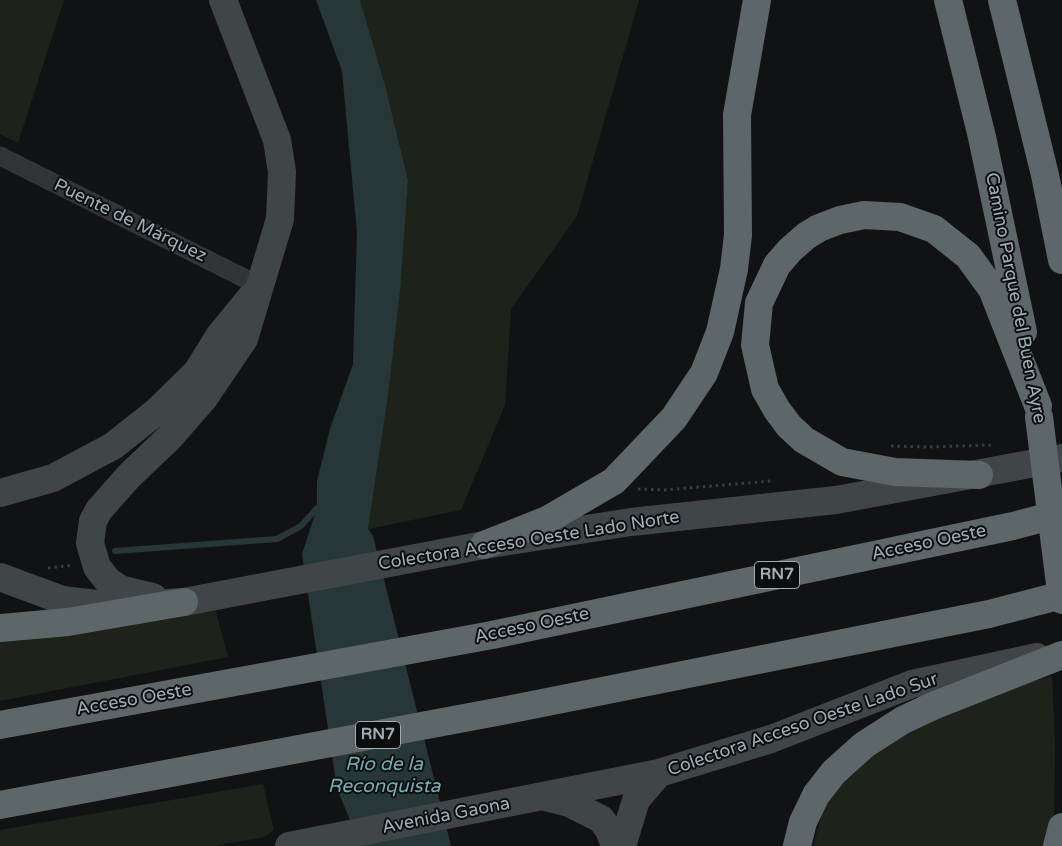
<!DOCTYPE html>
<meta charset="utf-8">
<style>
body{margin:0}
canvas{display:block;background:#111213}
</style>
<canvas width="1062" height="846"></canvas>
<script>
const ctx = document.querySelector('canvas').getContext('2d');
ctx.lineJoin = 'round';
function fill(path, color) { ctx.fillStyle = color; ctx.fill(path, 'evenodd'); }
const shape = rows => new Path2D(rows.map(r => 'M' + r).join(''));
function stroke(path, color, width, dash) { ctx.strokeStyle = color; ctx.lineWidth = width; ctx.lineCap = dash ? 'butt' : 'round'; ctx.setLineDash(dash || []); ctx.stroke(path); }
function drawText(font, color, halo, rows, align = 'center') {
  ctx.font = font + ' "Varela Round",sans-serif'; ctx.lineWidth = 4; ctx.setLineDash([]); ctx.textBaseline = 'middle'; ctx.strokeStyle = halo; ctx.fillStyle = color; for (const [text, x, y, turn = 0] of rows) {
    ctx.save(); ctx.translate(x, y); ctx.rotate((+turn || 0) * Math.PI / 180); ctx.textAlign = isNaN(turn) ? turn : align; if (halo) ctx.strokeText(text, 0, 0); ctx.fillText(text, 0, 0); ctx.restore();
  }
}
fill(shape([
 [0,0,64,0,18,143,0,134],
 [360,0,639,0,577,216,511,309,505,405,461,510,368,529,388,396,408,180,385,85],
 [215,609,228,657,0,701,0,637],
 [1052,676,1055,743,1054,830,1051,846,813,846,823,810,849,774,897,736,981,695],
 [263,784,274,830,264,837,215,846,0,846,0,830]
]), '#1d231b');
fill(shape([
 [316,0,360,0,385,85,408,180,400,290,388,396,368,529,373,536,451,846,361,846,337,789,302,554,317,508,317,481,330,429,353,364,357,233,342,71]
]), '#273737');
stroke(shape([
 [115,551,277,539,301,526,317,508]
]), '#273737', 6);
stroke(shape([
 [891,446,927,447,994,445],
 [638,489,664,490,771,481],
 [48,568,74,565]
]), '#383d3f', 3, [2.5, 4]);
stroke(shape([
 [0,156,260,286]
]), '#323538', 19);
stroke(shape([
 [0,493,53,478,113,446,156,412,197,372,220,335,251,297],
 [0,577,62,600,114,606,184,602,484,545,631,522,836,500,1062,458],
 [153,597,120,589,108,581,97,567,90,543,93,521,99,510,129,476,170,437,204,398,244,339,280,219,282,172,277,140,223,0],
 [545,797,569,803,601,819,609,830,615,846],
 [289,846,659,773,771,739,912,684,1037,657],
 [622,846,636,800,659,773]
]), '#404548', 28);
stroke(shape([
 [948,0,982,137,1023,332],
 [1002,0,1045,175,1062,260],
 [979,475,895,472,842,462,804,440,789,426,777,410,765,389,755,345,759,303,777,265,790,250,806,236,819,228,840,220,864,215,900,217,934,229,968,256,992,289,1038,406],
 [484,545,547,520,614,481,674,418,704,373,720,332,734,269,738,235,737,115,757,0],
 [0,628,68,622,184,602],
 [0,725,492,635,1013,526,1062,513],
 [0,805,507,710,989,614,1062,595],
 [797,846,803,822,816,795,834,772,864,745,903,720,933,706,1062,655],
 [1057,846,1062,827]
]), '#5d6669', 28);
stroke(shape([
 [1039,417,1062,600]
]), '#5d6669', 28);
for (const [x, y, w] of [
 [777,575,45],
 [378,735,45]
]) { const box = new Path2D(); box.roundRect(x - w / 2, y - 13.5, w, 27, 4); ctx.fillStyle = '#0c0d0e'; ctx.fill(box); stroke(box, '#a1afb5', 1); }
drawText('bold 16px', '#a1afb5', null, [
 ["RN7",777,575],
 ["RN7",378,735]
]);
drawText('18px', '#a1afb5', '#0c0d0e', [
 ["Puente de Márquez",130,221,26],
 ["Camino Parque del Buen Ayre",1015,298,79],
 ["Colectora Acceso Oeste Lado Norte",529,541,-9],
 ["Acceso Oeste",929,543,-12],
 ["Acceso Oeste",532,626,-12],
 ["Acceso Oeste",134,700,-10],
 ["Colectora Acceso Oeste Lado Sur",803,725,-19],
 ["Avenida Gaona",446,816,-11]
]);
drawText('italic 19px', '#75b0b3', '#0c0d0e', [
 ["Río de la",384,765],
 ["Reconquista",384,787]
]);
</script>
